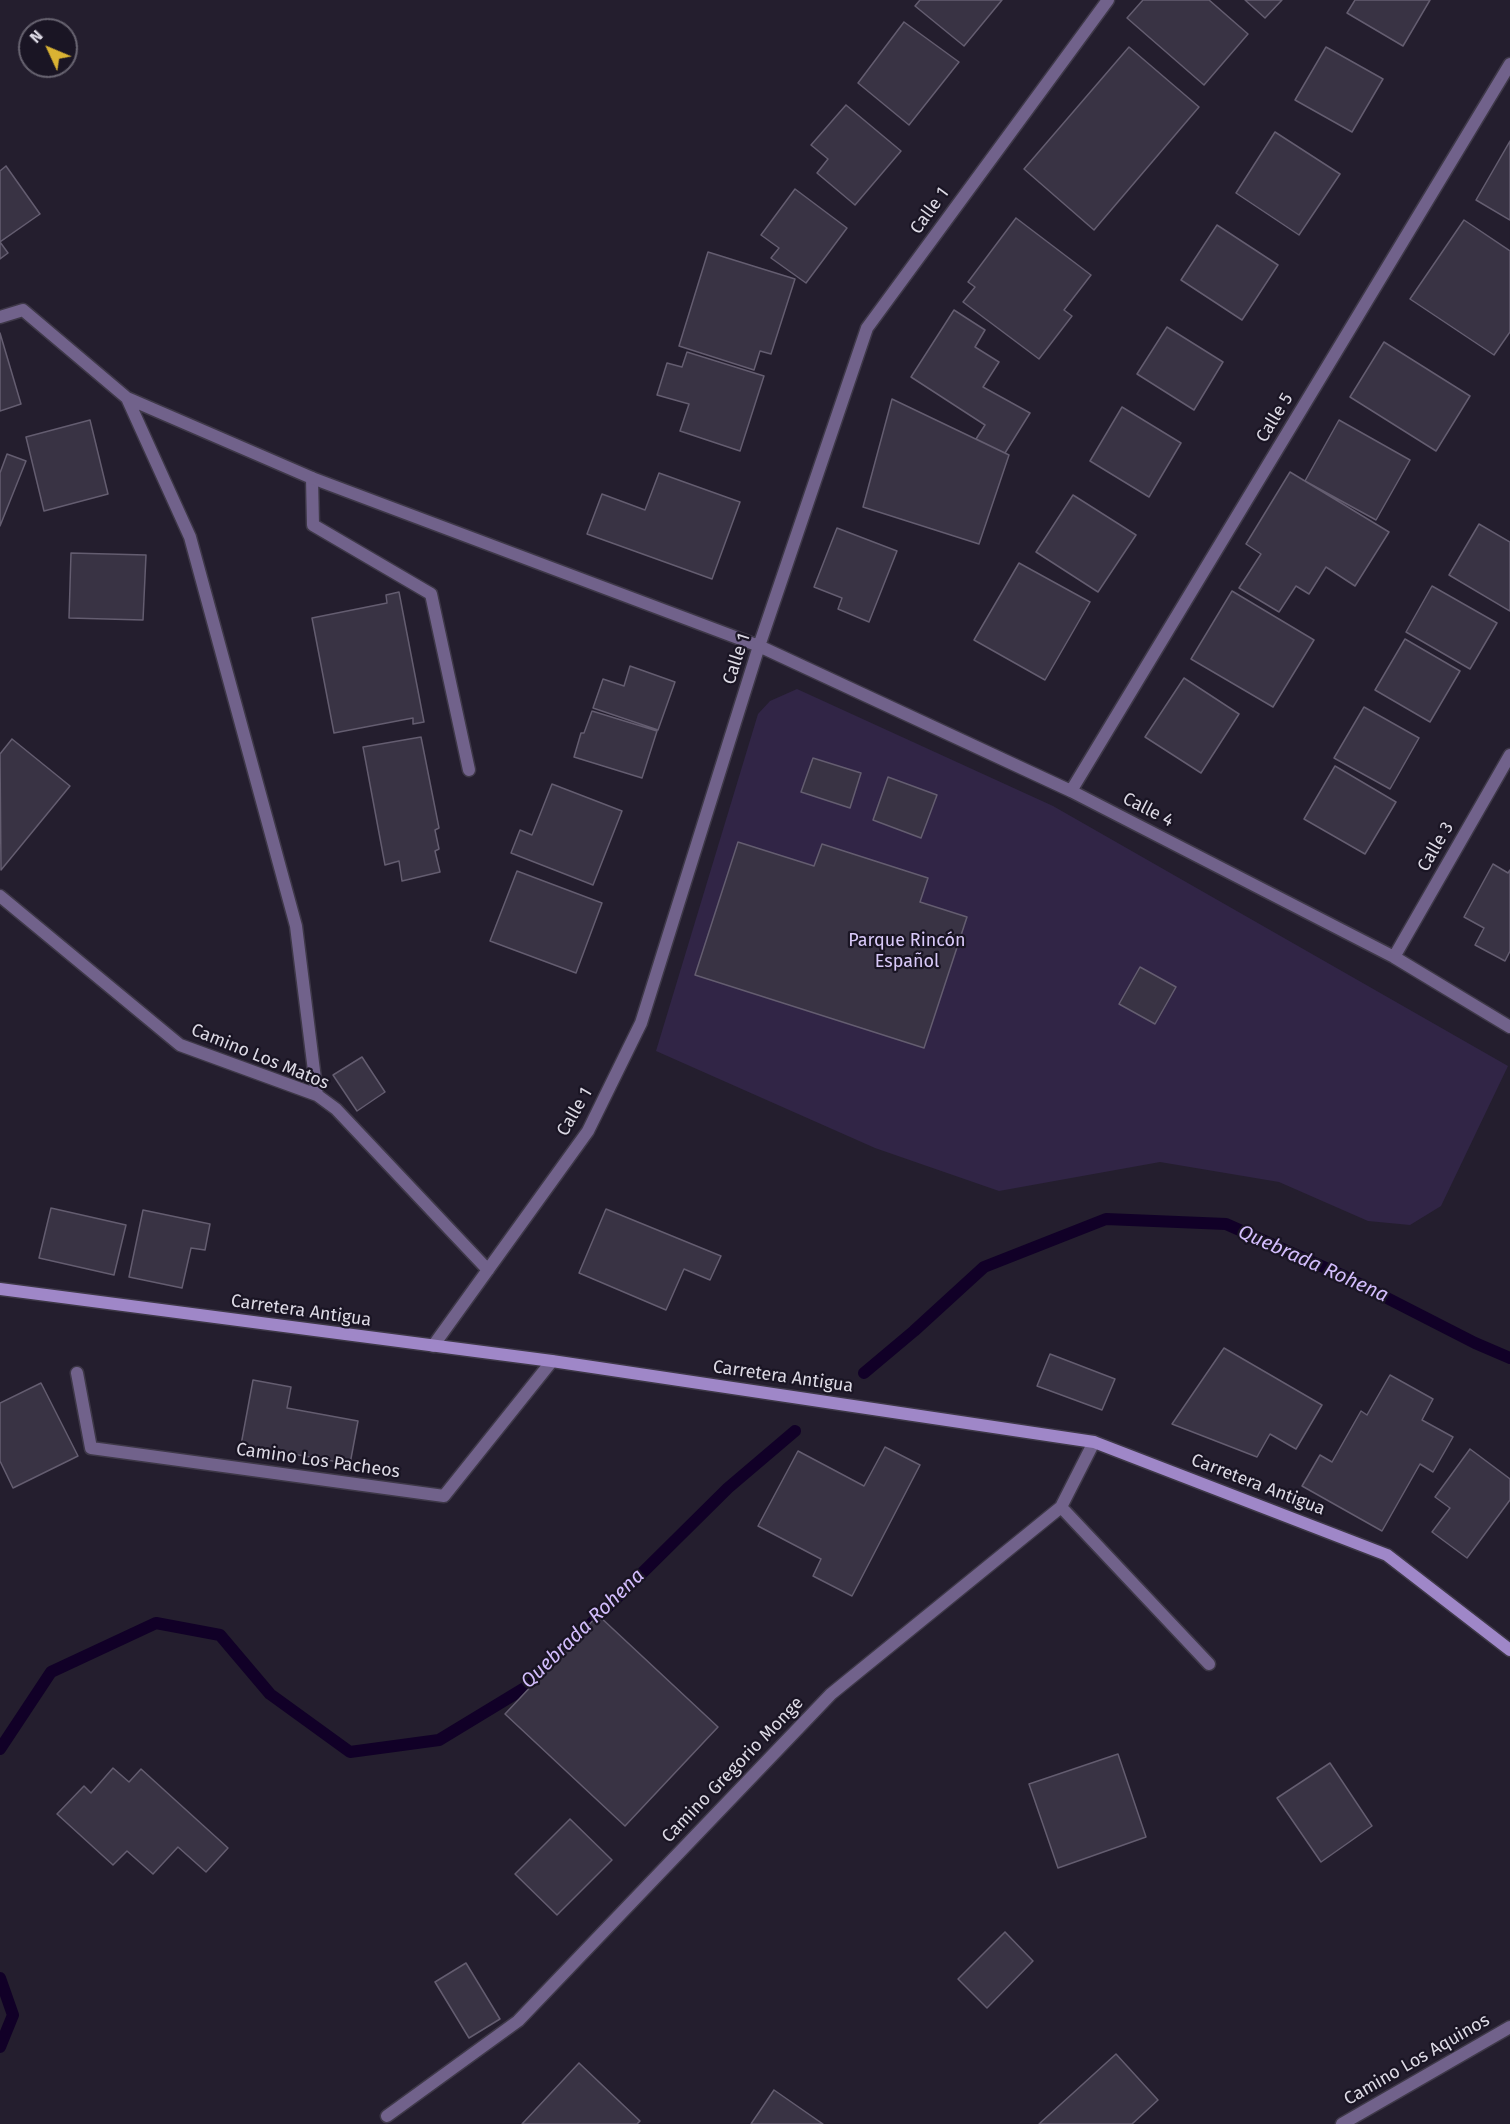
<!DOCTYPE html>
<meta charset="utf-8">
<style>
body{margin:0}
#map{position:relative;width:1510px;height:2124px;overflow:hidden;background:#241e2e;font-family:"Fira Sans",sans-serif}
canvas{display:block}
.north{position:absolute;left:18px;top:18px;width:60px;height:60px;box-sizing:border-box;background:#1a1524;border:2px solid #686471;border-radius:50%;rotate:314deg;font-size:16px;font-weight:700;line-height:24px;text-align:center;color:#dddae5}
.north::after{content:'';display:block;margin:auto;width:21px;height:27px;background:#dab333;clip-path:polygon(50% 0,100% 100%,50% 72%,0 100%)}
</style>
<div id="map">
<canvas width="1510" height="2124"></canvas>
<div class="north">N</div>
</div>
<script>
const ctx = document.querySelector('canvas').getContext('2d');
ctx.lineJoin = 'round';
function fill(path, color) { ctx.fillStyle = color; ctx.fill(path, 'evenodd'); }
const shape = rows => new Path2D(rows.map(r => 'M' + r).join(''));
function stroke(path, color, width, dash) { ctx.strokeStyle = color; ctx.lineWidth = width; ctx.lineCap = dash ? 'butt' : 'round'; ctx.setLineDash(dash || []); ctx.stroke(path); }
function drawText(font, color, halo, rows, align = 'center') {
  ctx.font = font + ' "Fira Sans",sans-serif'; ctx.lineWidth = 4.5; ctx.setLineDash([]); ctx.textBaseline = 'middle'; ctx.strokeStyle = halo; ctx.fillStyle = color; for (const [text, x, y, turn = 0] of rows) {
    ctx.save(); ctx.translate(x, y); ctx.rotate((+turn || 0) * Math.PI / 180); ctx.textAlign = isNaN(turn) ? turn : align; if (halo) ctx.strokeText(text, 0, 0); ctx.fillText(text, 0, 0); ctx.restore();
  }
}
fill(shape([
 [797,689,1053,806,1508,1066,1441,1206,1410,1225,1368,1221,1279,1182,1160,1162,999,1191,875,1148,656,1051,758,714,770,701]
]), '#312546');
stroke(shape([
 [864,1373,914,1331,984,1267,1106,1219,1226,1224,1344,1276,1475,1343,1510,1358],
 [0,1749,51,1672,156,1623,220,1635,270,1694,350,1752,439,1740,528,1686,728,1488,795,1431],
 [0,1978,13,2015,0,2047]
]), '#110027', 12);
const building = shape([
 [920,0,1002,0,964,46,915,6,920,0],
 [1143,0,1209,0,1248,34,1204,85,1127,18,1143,0],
 [1245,0,1282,0,1265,18,1245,0],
 [1355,0,1430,0,1403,46,1347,13,1355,0],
 [904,22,959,62,909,125,858,83,904,22],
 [1129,47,1199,107,1094,230,1024,169,1129,47],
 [1326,47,1383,79,1352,132,1295,100,1326,47],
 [846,105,901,151,855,205,817,173,828,159,811,145,846,105],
 [1275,132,1340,174,1299,235,1236,193,1275,132],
 [1510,141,1510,220,1476,200,1510,141],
 [6,166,40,214,0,242,8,253,0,259,0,171,6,166],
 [795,189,847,228,806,283,771,258,779,248,761,235,795,189],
 [1016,218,1091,275,1064,310,1072,316,1039,359,963,302,975,287,968,282,1016,218],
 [1464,220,1510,251,1510,332,1494,355,1410,299,1464,220],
 [1217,225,1278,265,1242,320,1181,280,1217,225],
 [708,252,795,279,771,354,760,351,754,370,679,346,708,252],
 [954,310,985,330,975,347,999,362,983,387,1030,413,1005,453,976,439,985,425,911,377,954,310],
 [1167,327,1223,362,1194,410,1137,374,1167,327],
 [0,333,21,404,0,411,0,333],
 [1384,342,1470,396,1436,451,1350,397,1384,342],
 [687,352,764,376,740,451,680,431,689,404,657,395,667,363,682,367,687,352],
 [892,399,1009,455,979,544,863,507,892,399],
 [1122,407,1181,443,1149,497,1090,461,1122,407],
 [90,420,108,494,44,511,26,437,90,420],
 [1339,420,1410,460,1376,520,1305,481,1339,420],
 [7,454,26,461,0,526,0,473,7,454],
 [1290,472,1389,532,1355,586,1326,567,1309,594,1296,586,1279,612,1239,588,1261,554,1246,544,1290,472],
 [659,473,740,502,712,579,587,534,602,494,645,510,659,473],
 [1073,495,1136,535,1098,592,1036,552,1073,495],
 [1479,524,1510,542,1510,611,1449,575,1479,524],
 [837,528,897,551,869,622,838,609,842,598,814,587,837,528],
 [71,553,146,555,143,620,69,618,71,553],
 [1019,563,1090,602,1045,680,974,640,1019,563],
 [1432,586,1497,623,1470,669,1406,632,1432,586],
 [1232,591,1314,640,1273,707,1191,659,1232,591],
 [399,592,424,722,413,724,413,718,334,733,312,618,387,603,386,595,399,592],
 [1405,639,1460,671,1430,722,1375,690,1405,639],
 [630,666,675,682,658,730,593,708,603,679,624,686,630,666],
 [1184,678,1239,714,1201,773,1145,737,1184,678],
 [1364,707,1419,738,1390,789,1334,758,1364,707],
 [592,711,657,731,642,778,574,757,581,733,584,733,592,711],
 [421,737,439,828,435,830,439,849,435,851,440,872,402,881,399,861,385,865,363,747,421,737],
 [12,739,70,786,1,870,0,754,12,739],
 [813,758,861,773,850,808,801,792,813,758],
 [1335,766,1396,802,1365,854,1304,819,1335,766],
 [888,777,937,795,921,838,873,820,888,777],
 [552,784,622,811,593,885,511,853,520,830,532,835,552,784],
 [738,842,814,866,822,844,928,878,920,902,967,917,924,1048,695,975,738,842],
 [1493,864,1508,873,1510,870,1510,951,1505,961,1475,945,1484,928,1464,917,1493,864],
 [517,871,602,903,576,973,490,941,517,871],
 [1140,967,1176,987,1155,1024,1119,1004,1140,967],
 [362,1057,385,1092,357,1111,333,1075,362,1057],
 [51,1208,126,1225,114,1275,39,1258,51,1208],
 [606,1209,721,1256,710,1280,684,1269,666,1310,579,1273,606,1209],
 [143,1210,210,1224,205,1250,191,1248,182,1288,129,1277,143,1210],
 [1224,1348,1322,1405,1296,1449,1270,1434,1257,1457,1172,1424,1224,1348],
 [1050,1354,1115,1379,1102,1410,1037,1386,1050,1354],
 [1390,1375,1433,1399,1422,1420,1453,1437,1433,1472,1420,1464,1382,1531,1302,1486,1320,1455,1332,1462,1361,1411,1367,1415,1390,1375],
 [253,1380,291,1387,287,1408,358,1421,350,1464,241,1445,253,1380],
 [41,1383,78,1456,13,1488,0,1461,0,1403,41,1383],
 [885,1447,920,1465,852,1596,813,1576,821,1559,758,1526,798,1451,864,1486,885,1447],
 [1470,1449,1510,1479,1510,1500,1467,1558,1432,1532,1450,1508,1435,1497,1470,1449],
 [598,1615,718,1727,625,1826,505,1714,598,1615],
 [1118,1754,1146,1837,1058,1868,1029,1784,1118,1754],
 [1330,1763,1372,1826,1321,1862,1277,1798,1330,1763],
 [113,1768,129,1782,141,1769,228,1848,206,1872,178,1847,153,1874,127,1851,113,1865,57,1814,84,1786,91,1793,113,1768],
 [570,1819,612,1860,557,1915,515,1874,570,1819],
 [1005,1932,1033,1961,987,2008,958,1979,1005,1932],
 [466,1963,500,2019,469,2038,435,1982,466,1963],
 [1116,2054,1158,2100,1132,2124,1039,2124,1116,2054],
 [579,2063,640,2121,637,2124,522,2124,579,2063],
 [774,2090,823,2124,751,2124,774,2090]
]);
fill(building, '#393344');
stroke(building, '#645d70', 1.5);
const lane = shape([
 [312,478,313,525,431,594,469,770]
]);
const street = shape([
 [0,317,23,310,127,398,190,537,296,926,317,1095],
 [127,398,312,478,759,646,1071,791,1394,957,1510,1027],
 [1071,791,1510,64],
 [0,896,180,1045,317,1095,336,1109,488,1270],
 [1394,957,1510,755],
 [433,1346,588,1131,641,1023,759,646,867,328,1108,0],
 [77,1373,91,1448,444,1496,552,1361],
 [1061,1507,1209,1664],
 [387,2116,518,2021,831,1694,1061,1507,1094,1442],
 [1342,2124,1510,2027]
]);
const secondary = shape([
 [0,1289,552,1361,1094,1442,1387,1555,1510,1650]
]);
stroke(lane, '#3e3848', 15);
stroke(street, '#3e3848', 15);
stroke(secondary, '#3e3848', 15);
stroke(lane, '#71628b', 12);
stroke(street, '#71628b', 12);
stroke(secondary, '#9f87c8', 12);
drawText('18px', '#dddae5', '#1a1524', [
 ["Calle 1",930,211,-54],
 ["Calle 5",1275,418,-59],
 ["Calle 1",737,659,-72],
 ["Calle 4",1148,810,27],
 ["Calle 3",1436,847,-60],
 ["Camino Los Matos",260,1057,22],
 ["Calle 1",575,1112,-60],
 ["Carretera Antigua",301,1311,8],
 ["Carretera Antigua",783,1377,8],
 ["Camino Los Pacheos",318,1461,8],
 ["Carretera Antigua",1258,1485,21],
 ["Camino Gregorio Monge",733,1770,-46],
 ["Camino Los Aquinos",1417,2060,-30]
]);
drawText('18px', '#dacafa', '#1a1524', [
 ["Parque Rincón",907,941],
 ["Español",907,962]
]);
drawText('italic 20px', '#d3bdfd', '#1a1524', [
 ["Quebrada Rohena",1313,1264,24],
 ["Quebrada Rohena",583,1629,-44]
]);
</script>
